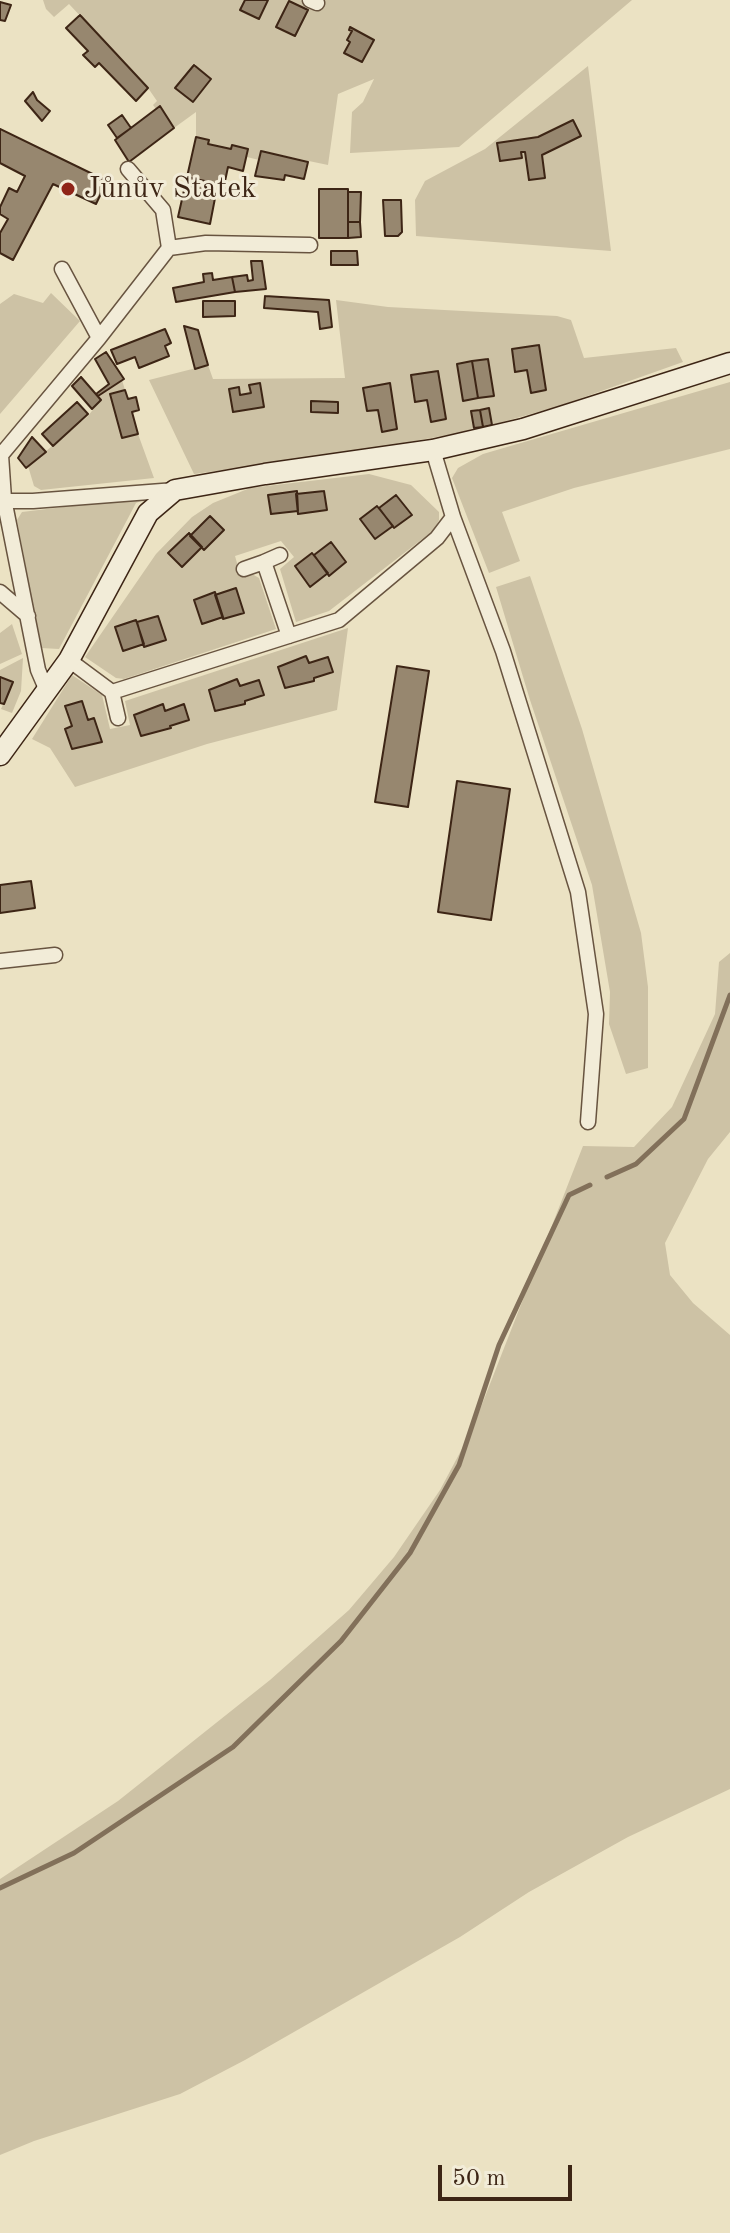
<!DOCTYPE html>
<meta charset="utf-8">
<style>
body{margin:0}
#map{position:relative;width:730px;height:2233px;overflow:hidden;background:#ebe2c3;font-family:"Old Standard TT",serif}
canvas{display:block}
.scale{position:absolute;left:438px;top:2165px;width:134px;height:36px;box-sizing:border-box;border:4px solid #3d2515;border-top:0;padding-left:10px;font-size:24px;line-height:28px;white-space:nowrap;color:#3d2515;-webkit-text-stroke:6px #f2ecd8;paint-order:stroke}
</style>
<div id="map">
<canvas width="730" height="2233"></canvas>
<div class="scale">50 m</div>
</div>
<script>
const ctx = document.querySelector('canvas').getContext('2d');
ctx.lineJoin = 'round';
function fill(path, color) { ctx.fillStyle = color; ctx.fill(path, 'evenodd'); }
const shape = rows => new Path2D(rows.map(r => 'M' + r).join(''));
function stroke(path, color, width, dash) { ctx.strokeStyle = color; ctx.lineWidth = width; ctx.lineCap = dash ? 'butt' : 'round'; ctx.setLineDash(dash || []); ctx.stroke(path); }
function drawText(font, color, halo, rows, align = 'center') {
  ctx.font = font + ' "Old Standard TT",serif'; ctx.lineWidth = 6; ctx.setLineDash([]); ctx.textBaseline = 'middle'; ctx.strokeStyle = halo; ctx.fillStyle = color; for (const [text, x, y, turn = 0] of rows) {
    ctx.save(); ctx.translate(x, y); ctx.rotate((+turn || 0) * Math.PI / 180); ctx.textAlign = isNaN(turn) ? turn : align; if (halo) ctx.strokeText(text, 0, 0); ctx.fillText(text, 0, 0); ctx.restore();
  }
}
fill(shape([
 [43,0,300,0,317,8,320,0,632,0,459,147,350,153,352,112,363,102,374,79,338,94,328,165,261,151,259,160,247,157,248,149,232,145,231,149,208,144,209,140,196,137,196,112,174,128,160,107,156,109,153,105,157,101,148,88,69,4,54,17,46,9],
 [588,66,611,251,416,236,415,200,425,181,485,149],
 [51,293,80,321,0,414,0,304,14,294,43,303],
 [336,300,388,307,557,316,571,320,584,358,676,348,683,362,559,406,492,425,489,408,471,411,474,428,459,433,342,454,194,474,149,380,208,365,213,379,345,378],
 [122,380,125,390,110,395,122,438,138,434,154,478,41,490,34,486,28,466,87,417,101,400,98,396],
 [730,382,730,449,574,488,502,512,520,561,489,573,452,478,458,468,483,454],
 [369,474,411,485,439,512,439,520,434,530,329,611,296,622,280,569,294,557,281,541,235,556,241,577,252,574,259,578,276,629,124,679,116,678,85,657,156,554,192,517,213,503,250,488],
 [155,496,136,503,59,649,41,648,17,520,22,512],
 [530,576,582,729,641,933,648,987,648,1068,626,1074,609,1024,610,992,592,885,530,700,496,587],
 [12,624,22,654,0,664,0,633],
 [348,628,337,710,207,744,75,787,50,748,32,739,72,675,102,695,110,729,130,725,125,701],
 [23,658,21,691,12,713,1,709,13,682,0,677,0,670],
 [730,953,730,1132,708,1159,665,1243,670,1275,693,1303,730,1335,730,1789,628,1837,529,1892,460,1937,245,2060,180,2094,34,2141,0,2155,0,1879,118,1801,270,1680,349,1610,394,1557,440,1490,472,1430,583,1146,634,1147,672,1107,715,1014,719,962]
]), '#cdc2a5');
stroke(shape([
 [607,1177,636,1164,684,1119,730,995],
 [0,1888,74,1853,233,1747,341,1641,410,1553,459,1465,499,1345,569,1195,590,1185]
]), '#82705a', 5);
const building = shape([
 [245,0,268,0,259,19,240,10,245,0],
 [289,1,308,10,295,36,276,27,289,1],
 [0,2,11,5,5,21,0,20,0,2],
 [80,15,148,88,136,101,99,63,95,67,83,55,88,51,66,28,80,15],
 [350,27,374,40,362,62,344,53,350,42,347,40,352,31,349,30,350,27],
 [194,65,211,79,193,102,175,88,194,65],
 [33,92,37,100,50,111,42,121,25,101,33,92],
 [160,106,174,128,129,162,115,140,160,106],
 [122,115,131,128,117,138,108,125,122,115],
 [573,120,581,136,542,155,545,178,529,180,525,152,521,152,522,158,500,161,497,143,538,137,573,120],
 [0,129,107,181,96,204,53,184,13,260,0,253,0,233,8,219,0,214,0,207,9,188,17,192,25,176,0,163,0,129],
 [196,137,209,140,208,144,231,149,232,145,248,149,243,171,228,167,224,186,187,177,196,137],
 [261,151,308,162,304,179,285,175,284,180,255,176,261,151],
 [187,177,218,184,215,184,213,192,216,193,210,224,178,217,187,177],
 [319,189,348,189,348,238,319,238,319,189],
 [348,192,361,192,360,222,348,222,348,192],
 [383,200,401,200,402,232,398,236,385,236,383,200],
 [348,222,360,222,361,237,348,238,348,222],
 [331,251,357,251,358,265,331,265,331,251],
 [251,261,262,261,266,289,235,292,232,277,247,275,248,281,253,280,251,261],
 [212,273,213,280,232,277,235,292,176,302,173,288,204,282,203,274,212,273],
 [265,296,329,300,332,327,320,329,318,312,264,308,265,296],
 [203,301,235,301,235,316,203,317,203,301],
 [184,326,198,330,208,365,195,369,184,326],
 [165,329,171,343,165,346,169,356,139,368,135,357,117,364,111,350,165,329],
 [539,345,546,390,531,393,527,370,515,372,512,349,539,345],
 [106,352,124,379,98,396,96,394,109,384,95,359,106,352],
 [488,359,494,396,478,398,472,361,488,359],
 [472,361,478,398,463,401,457,364,472,361],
 [438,371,446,419,431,422,427,400,415,402,411,375,438,371],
 [81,377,101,400,92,409,72,386,81,377],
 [260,383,264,407,233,412,229,389,239,387,240,395,251,393,249,385,260,383],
 [390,383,397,429,382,432,378,410,367,411,363,388,390,383],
 [125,390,128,399,136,397,139,410,132,412,138,434,122,438,110,394,125,390],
 [311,401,338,402,338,413,311,412,311,401],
 [77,402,88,414,53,446,42,434,77,402],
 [489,408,492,425,483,427,480,410,489,408],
 [480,410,483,427,474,428,471,411,480,410],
 [32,437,46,452,26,468,18,458,32,437],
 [297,491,298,511,271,514,268,495,297,491],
 [324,491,327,510,298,514,296,494,324,491],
 [396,495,412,515,394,528,379,508,396,495],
 [377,506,393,526,375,539,360,519,377,506],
 [210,516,224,530,204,550,190,536,210,516],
 [189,533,202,547,182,567,168,553,189,533],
 [331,542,346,562,329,576,314,555,331,542],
 [312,553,328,573,310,587,295,566,312,553],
 [236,588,244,613,223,619,215,595,236,588],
 [215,592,223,617,202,624,194,600,215,592],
 [158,616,166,640,144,647,137,622,158,616],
 [136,620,144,644,123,651,115,627,136,620],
 [306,656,309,663,328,657,333,672,314,678,314,681,285,688,278,667,306,656],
 [397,666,429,671,408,807,375,802,397,666],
 [0,677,13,682,4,704,0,703,0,677],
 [237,679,240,686,259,680,264,695,245,701,245,704,215,711,209,690,237,679],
 [82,701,88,720,94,718,102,742,72,749,65,729,72,726,65,706,82,701],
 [163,704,165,711,184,704,189,720,170,726,171,728,141,736,134,715,163,704],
 [457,781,510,789,491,920,438,912,457,781],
 [31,881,35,908,0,913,0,885,31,881]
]);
fill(building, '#97876f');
stroke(building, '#3d2515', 2);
const street = shape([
 [310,0,317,3],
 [169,248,206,243,310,245],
 [62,269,99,338],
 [433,450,453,517,503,651,578,892,596,1014,588,1122],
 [0,501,33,501,175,490],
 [264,562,280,555],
 [244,569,264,562,289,636],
 [0,592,28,616],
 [77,666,112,692],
 [47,691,38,670,4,499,1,455,99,338,169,248,163,210,128,169],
 [118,718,112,692,339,620,437,538,453,517],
 [0,961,55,955]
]);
const secondary = shape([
 [0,755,69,660,148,513,175,490,265,474,433,450,523,429,730,363]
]);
stroke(street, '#685440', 17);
stroke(secondary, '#3d2515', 23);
stroke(street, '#f2ecd8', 14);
stroke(secondary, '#f2ecd8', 20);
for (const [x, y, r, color] of [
 [68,189,8,"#8f2418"]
]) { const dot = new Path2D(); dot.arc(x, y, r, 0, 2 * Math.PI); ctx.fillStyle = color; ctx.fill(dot); stroke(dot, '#f2ecd8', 3); }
drawText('30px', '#3d2515', '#f2ecd8', [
 ["Jůnův Statek",84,189]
], 'left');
</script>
